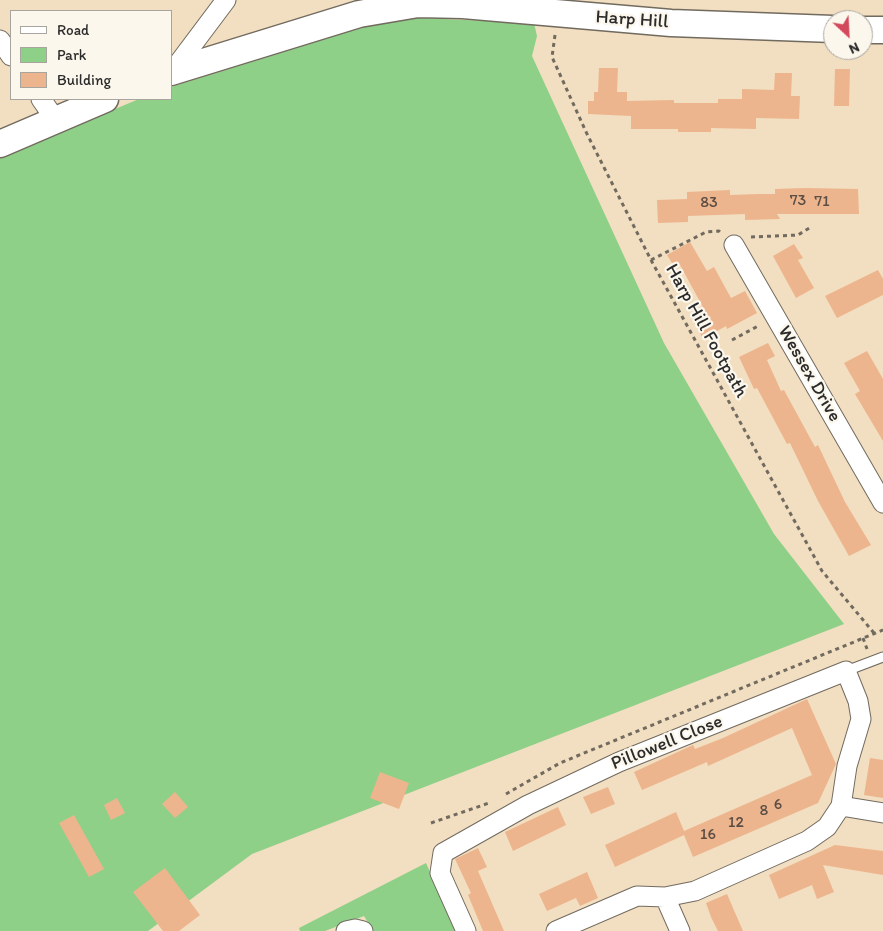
<!DOCTYPE html>
<style>
body{margin:0}
#map{position:relative;width:883px;height:931px;overflow:hidden;background:#f2dec0;font-family:Itim,sans-serif}
canvas{display:block}
.legend{position:absolute;left:10px;top:10px;width:162px;height:90px;box-sizing:border-box;background:#fbf7ec;border:1px solid #a8a59f;margin:0;padding:6px 9px;list-style:none;font-size:15px;color:#2b2b2b}
.legend li{display:flex;align-items:center;gap:10px;height:25px}
.legend b{width:25px;border:1px solid #a8a59f}
.north{position:absolute;left:823px;top:10px;width:50px;height:50px;box-sizing:border-box;background:#fbf7ec;border:1px solid #a8a59f;border-radius:50%;rotate:155deg;font-size:14px;font-weight:700;line-height:20px;text-align:center;color:#2b2b2b}
.north::after{content:'';display:block;margin:auto;width:18px;height:22px;background:#d1495b;clip-path:polygon(50% 0,100% 100%,50% 72%,0 100%)}
</style>
<div id="map">
<canvas width="883" height="931"></canvas>
<ul class="legend">
<li><b style="height:6px;background:#fff"></b>Road</li>
<li><b style="height:14px;background:#8fd088"></b>Park</li>
<li><b style="height:14px;background:#edb58d"></b>Building</li>
</ul>
<div class="north">N</div>
</div>
<script>
const ctx = document.querySelector('canvas').getContext('2d');
ctx.lineJoin = 'round';
function fill(path, color) { ctx.fillStyle = color; ctx.fill(path, 'evenodd'); }
const shape = rows => new Path2D(rows.map(r => 'M' + r).join(''));
function stroke(path, color, width, dash) { ctx.strokeStyle = color; ctx.lineWidth = width; ctx.lineCap = dash ? 'butt' : 'round'; ctx.setLineDash(dash || []); ctx.stroke(path); }
function drawText(font, color, halo, rows, align = 'center') {
  ctx.font = font + ' Itim,sans-serif'; ctx.lineWidth = 4.5; ctx.setLineDash([]); ctx.textBaseline = 'middle'; ctx.strokeStyle = halo; ctx.fillStyle = color; for (const [text, x, y, turn = 0] of rows) {
    ctx.save(); ctx.translate(x, y); ctx.rotate((+turn || 0) * Math.PI / 180); ctx.textAlign = isNaN(turn) ? turn : align; if (halo) ctx.strokeText(text, 0, 0); ctx.fillText(text, 0, 0); ctx.restore();
  }
}
fill(shape([
 [396,17,534,23,537,36,532,56,664,343,774,534,844,624,252,854,148,931,0,931,0,157,139,99,171,99,171,87],
 [426,863,457,931,373,931,364,916,325,931,300,931,299,928]
]), '#8fd088');
fill(shape([
 [599,68,618,68,617,92,627,92,627,101,674,100,674,103,718,103,718,99,742,99,742,89,774,90,775,73,792,73,791,96,800,96,799,119,756,118,756,129,711,128,711,132,678,132,678,129,631,129,631,116,588,114,588,101,594,101,594,92,598,92],
 [835,69,850,69,849,106,834,106],
 [805,188,858,189,859,214,777,214,780,219,745,220,745,214,688,216,688,222,658,223,657,200,687,199,687,192,730,190,730,195,758,194,775,194,775,189],
 [690,242,707,271,714,267,731,298,745,291,757,313,727,329,726,326,703,339,691,317,704,309,680,265,675,268,667,255],
 [794,244,803,258,798,260,814,288,796,298,773,256],
 [878,270,883,279,883,295,837,318,825,296],
 [768,343,775,356,767,360,781,391,784,390,815,447,818,445,845,502,871,545,849,556,818,501,790,443,787,444,757,388,754,389,739,357],
 [867,351,883,379,883,441,855,394,860,391,844,363],
 [807,699,836,764,818,803,693,857,684,835,615,867,605,845,676,812,684,831,812,775,792,728,708,766,707,762,642,790,634,772,693,745,695,749,723,738],
 [870,758,883,760,883,798,864,795],
 [380,772,409,783,399,809,370,798],
 [608,787,615,804,591,814,583,797],
 [175,792,188,807,175,818,162,804],
 [117,798,125,813,111,820,104,805],
 [558,807,566,825,513,851,505,832],
 [74,815,104,869,89,877,59,823],
 [835,845,883,851,883,875,823,865,834,892,817,899,812,885,779,899,769,875],
 [478,848,487,867,478,871,504,931,483,931,468,895,471,893,455,859],
 [165,868,200,915,179,931,163,931,133,892],
 [587,872,598,898,580,906,576,898,547,911,539,894],
 [727,894,733,908,743,931,718,931,711,917,706,903]
]), '#edb58d');
const lane = shape([
 [846,671,883,657]
]);
const street = shape([
 [0,40,11,56],
 [172,72,226,0],
 [41,99,55,119],
 [734,245,883,503],
 [665,897,680,931],
 [346,931,355,929,363,931],
 [466,931,440,873,443,853,528,805,619,762,846,671,858,701,861,719,847,766,841,806],
 [556,931,637,896,665,897,695,891,807,841,827,827,841,806,883,813]
]);
const secondary = shape([
 [863,30,883,30],
 [171,72,359,14,418,4,463,5,671,23,833,29],
 [0,144,105,99]
]);
stroke(lane, '#716a5f', 11);
stroke(street, '#716a5f', 21);
stroke(secondary, '#716a5f', 29);
stroke(shape([
 [555,35,552,57,587,134,651,260,822,571,874,633],
 [751,237,798,235,811,227],
 [651,260,706,232,719,231,722,234],
 [732,340,760,325],
 [863,638,867,649],
 [506,794,560,763,883,630],
 [431,823,489,803]
]), '#716a5f', 3, [4, 4]);
stroke(lane, '#fff', 9);
stroke(street, '#fff', 19);
stroke(secondary, '#fff', 26);
drawText('16px', '#5c4e44', null, [
 ["73",798,201],
 ["71",822,202],
 ["83",709,203],
 ["6",778,805],
 ["8",764,811],
 ["12",736,823],
 ["16",708,835]
]);
drawText('19px', '#2b2b2b', '#fbf7ec', [
 ["Harp Hill",632,20,4],
 ["Harp Hill Footpath",706,331,61],
 ["Wessex Drive",809,374,60],
 ["Pillowell Close",667,743,-22]
]);
</script>
